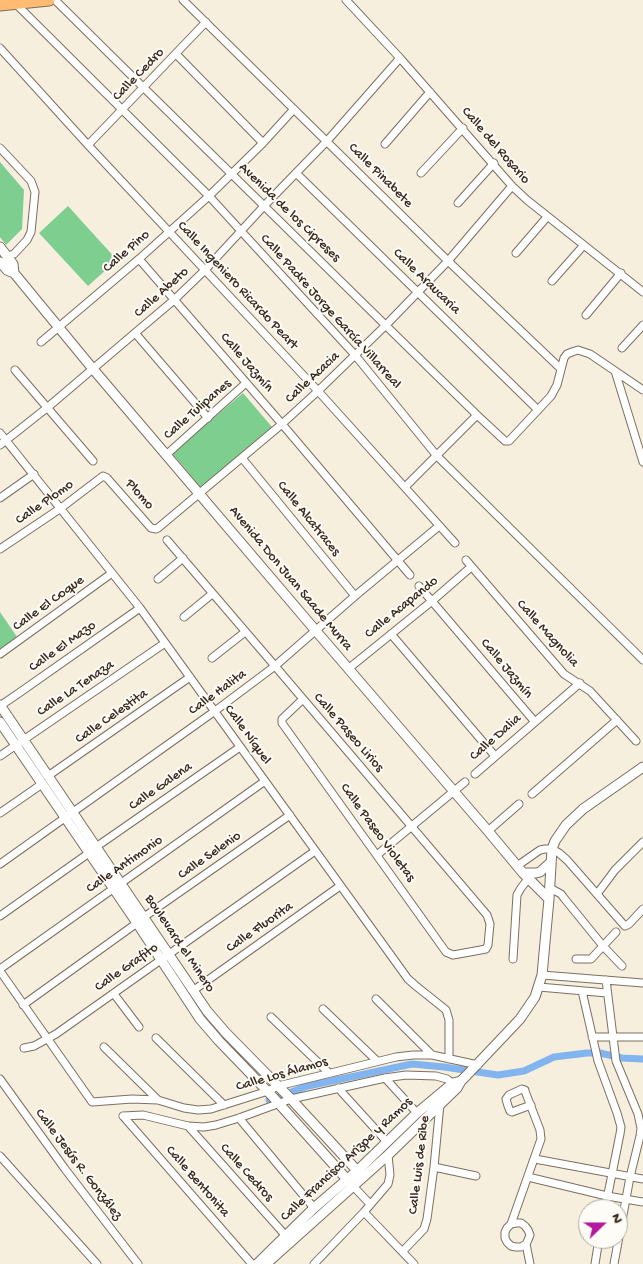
<!DOCTYPE html>
<meta charset="utf-8">
<style>
body{margin:0}
#map{position:relative;width:643px;height:1264px;overflow:hidden;background:#f6efdd;font-family:"Gochi Hand",sans-serif}
canvas{display:block}
.north{position:absolute;left:578px;top:1199px;width:50px;height:50px;box-sizing:border-box;background:#fdfcf7;border:1px solid #afa8a0;border-radius:50%;rotate:68deg;font-size:14px;font-weight:700;line-height:20px;text-align:center;color:#3b2a1e}
.north::after{content:'';display:block;margin:auto;width:18px;height:22px;background:#b5179e;clip-path:polygon(50% 0,100% 100%,50% 72%,0 100%)}
</style>
<div id="map">
<canvas width="643" height="1264"></canvas>
<div class="north">N</div>
</div>
<script>
const ctx = document.querySelector('canvas').getContext('2d');
ctx.lineJoin = 'round';
function fill(path, color) { ctx.fillStyle = color; ctx.fill(path, 'evenodd'); }
const shape = rows => new Path2D(rows.map(r => 'M' + r).join(''));
function stroke(path, color, width, dash) { ctx.strokeStyle = color; ctx.lineWidth = width; ctx.lineCap = dash ? 'butt' : 'round'; ctx.setLineDash(dash || []); ctx.stroke(path); }
function drawText(font, color, halo, rows, align = 'center') {
  ctx.font = font + ' "Gochi Hand",sans-serif'; ctx.lineWidth = 4; ctx.setLineDash([]); ctx.textBaseline = 'middle'; ctx.strokeStyle = halo; ctx.fillStyle = color; for (const [text, x, y, turn = 0] of rows) {
    ctx.save(); ctx.translate(x, y); ctx.rotate((+turn || 0) * Math.PI / 180); ctx.textAlign = isNaN(turn) ? turn : align; if (halo) ctx.strokeText(text, 0, 0); ctx.fillText(text, 0, 0); ctx.restore();
  }
}
fill(shape([
 [0,162,24,190,22,229,6,245,0,237],
 [68,206,117,260,88,286,39,233],
 [243,393,272,427,201,488,172,453],
 [0,612,17,637,0,649]
]), '#7ece8f');
stroke(shape([
 [269,1100,308,1086,412,1064,444,1067,498,1075,524,1071,554,1057,587,1053,600,1053,622,1058,643,1059]
]), '#82b5ef', 7);
const minor = shape([
 [55,0,144,88,477,415,505,441,509,441,551,396,557,385,564,358,567,354,572,352,578,350,590,354,643,390],
 [183,0,448,261,561,369],
 [346,0,400,58,512,186,527,200,643,292],
 [16,4,209,196,241,231,355,355,437,456,643,660],
 [0,48,88,145,318,391,455,543],
 [176,54,263,143],
 [385,144,430,92],
 [88,145,206,22],
 [0,148,31,181,35,192,31,232,27,240,14,254,7,256],
 [296,173,538,410],
 [421,173,463,128],
 [458,203,494,163],
 [516,253,547,217],
 [139,259,282,424,410,575],
 [552,281,584,245],
 [586,315,621,273],
 [135,333,208,418],
 [41,342,139,259,209,196,263,143,294,109],
 [622,348,643,325],
 [15,370,93,461],
 [615,371,643,462],
 [0,433,140,608,395,961,408,979,416,986,446,1010,449,1020,449,1059],
 [0,445,48,407,135,333,174,300,205,270,264,206,327,141,400,58],
 [166,455,246,383],
 [242,458,355,596],
 [405,487,477,415],
 [0,498,34,474],
 [167,540,275,666,487,915,490,924,488,945,486,949,453,955,446,952,282,723,282,719,303,699],
 [0,549,61,508,103,476,107,478,151,528,156,529,158,528,282,424,318,391,386,325,448,261,512,186],
 [466,560,564,674,590,691,636,741],
 [158,579,183,558],
 [419,586,535,722],
 [184,617,212,594],
 [391,634,495,756],
 [0,654,112,573],
 [212,658,245,632],
 [348,669,432,601,471,567],
 [0,706,19,693,140,608],
 [0,756,165,643],
 [475,774,580,683],
 [48,776,190,677],
 [532,794,617,720],
 [0,813,42,784],
 [488,831,519,804],
 [96,847,240,747],
 [377,855,465,782],
 [0,864,215,711,275,666,355,596,439,526],
 [517,866,540,850,545,849,552,849,559,853,567,860,624,925,625,926,629,924,643,909],
 [550,888,561,894,564,898,603,946,622,966],
 [597,894,615,870,643,842],
 [0,916,89,853],
 [144,917,290,815],
 [513,959,517,895,521,888,528,879],
 [576,959,591,959,616,932],
 [0,969,265,781],
 [0,971,92,1102,132,1099,158,1100,184,1108,198,1110,211,1109,268,1091,278,1086,396,1057,413,1055,432,1055,478,1065],
 [542,975,643,983],
 [606,980,616,1061,638,1114,641,1128,640,1136,630,1177,614,1264],
 [539,987,607,993],
 [194,990,340,886],
 [582,991,598,1061,617,1113,621,1127,620,1134,605,1209],
 [114,994,139,1027],
 [376,999,432,1055],
 [23,1005,137,923],
 [323,1009,377,1061],
 [271,1017,329,1073],
 [592,1037,643,1037],
 [156,1038,224,1105],
 [104,1047,158,1100],
 [24,1048,34,1046,56,1034,315,851],
 [385,1078,417,1113],
 [0,1079,65,1169,138,1264],
 [338,1088,387,1142],
 [123,1116,143,1115,188,1126,204,1127,216,1125,239,1118,291,1099,385,1078,406,1075,436,1076,447,1079,456,1086],
 [123,1116,252,1264],
 [239,1118,314,1208],
 [188,1126,286,1236],
 [0,1156,97,1264],
 [535,1159,643,1179],
 [434,1167,476,1176],
 [528,1177,607,1196,643,1202],
 [352,1185,370,1204],
 [364,1212,414,1264],
 [511,1224,516,1223,521,1223,525,1226,528,1230,530,1235,528,1240,526,1244,521,1247,516,1247,511,1246,507,1242,505,1238,505,1232,507,1228,511,1224,541,1139,540,1130,525,1091,525,1090,522,1089,509,1095,506,1099,508,1106,510,1111,512,1112,531,1105],
 [526,1244,530,1264],
 [403,1251,424,1229,427,1219,434,1167,440,1104],
 [314,1264,364,1212,388,1184,390,1175,388,1155],
 [595,1264,599,1239]
]);
const tertiary = shape([
 [0,247,13,264,14,273],
 [0,262,7,270,14,273,93,369,316,631,488,831,523,873,549,899],
 [0,705,207,1011,226,1033,291,1099,363,1177],
 [0,722,137,923,200,1019,219,1041,273,1097,352,1185],
 [523,873,536,873,540,872,551,862],
 [257,1264,314,1208,357,1171,417,1113,453,1083,461,1081,467,1075,520,1019,535,997,542,975,549,899,552,849,555,841,566,825,583,809,643,767],
 [266,1264,388,1155,457,1088,461,1081]
]);
const primary = shape([
 [0,5,49,0]
]);
stroke(minor, '#7c6f61', 9);
stroke(tertiary, '#7c6f61', 11);
stroke(primary, '#7c6f61', 13);
stroke(minor, '#fff', 7);
stroke(tertiary, '#fff', 9);
stroke(primary, '#febb71', 11);
drawText('14px', '#3b2a1e', '#fdfcf7', [
 ["Calle Cedro",139,75,-46],
 ["Calle del Rosario",495,146,49],
 ["Calle Pinabete",380,176,45],
 ["Avenida de los Cipreses",289,213,44],
 ["Calle Pino",127,252,-41],
 ["Calle Araucaria",426,282,44],
 ["Calle Ingeniero Ricardo Peart",237,286,47],
 ["Calle Abeto",162,293,-42],
 ["Calle Padre Jorge García Villarreal",330,312,48],
 ["Calle Jazmín",246,363,49],
 ["Calle Acacia",313,378,-43],
 ["Calle Tulipanes",198,410,-41],
 ["Plomo",139,495,48],
 ["Calle Plomo",45,503,-35],
 ["Calle Alcatraces",308,519,51],
 ["Avenida Don Juan Saade Murra",290,579,50],
 ["Calle El Coque",49,604,-36],
 ["Calle Acapando",402,608,-39],
 ["Calle Magnolia",547,634,48],
 ["Calle El Mazo",63,647,-35],
 ["Calle Jazmín",506,669,50],
 ["Calle La Tenaza",76,689,-34],
 ["Calle Halita",218,693,-36],
 ["Calle Celestita",112,717,-35],
 ["Calle Paseo Lirios",348,733,49],
 ["Calle Níquel",247,735,54],
 ["Calle Dalia",496,738,-41],
 ["Calle Galena",161,787,-35],
 ["Calle Paseo Violetas",377,833,54],
 ["Calle Selenio",210,856,-35],
 ["Calle Antimonio",125,865,-35],
 ["Calle Fluorita",260,928,-35],
 ["Boulevard el Minero",179,944,56],
 ["Calle Grafito",127,968,-35],
 ["Calle Los Álamos",282,1075,-16],
 ["Calle Francisco Arizpe y Ramos",347,1160,-43],
 ["Calle Jesús R. González",78,1165,53],
 ["Calle Luis de Ribe",420,1165,-83],
 ["Calle Cedros",246,1173,48],
 ["Calle Bentonita",197,1182,49]
]);
</script>
